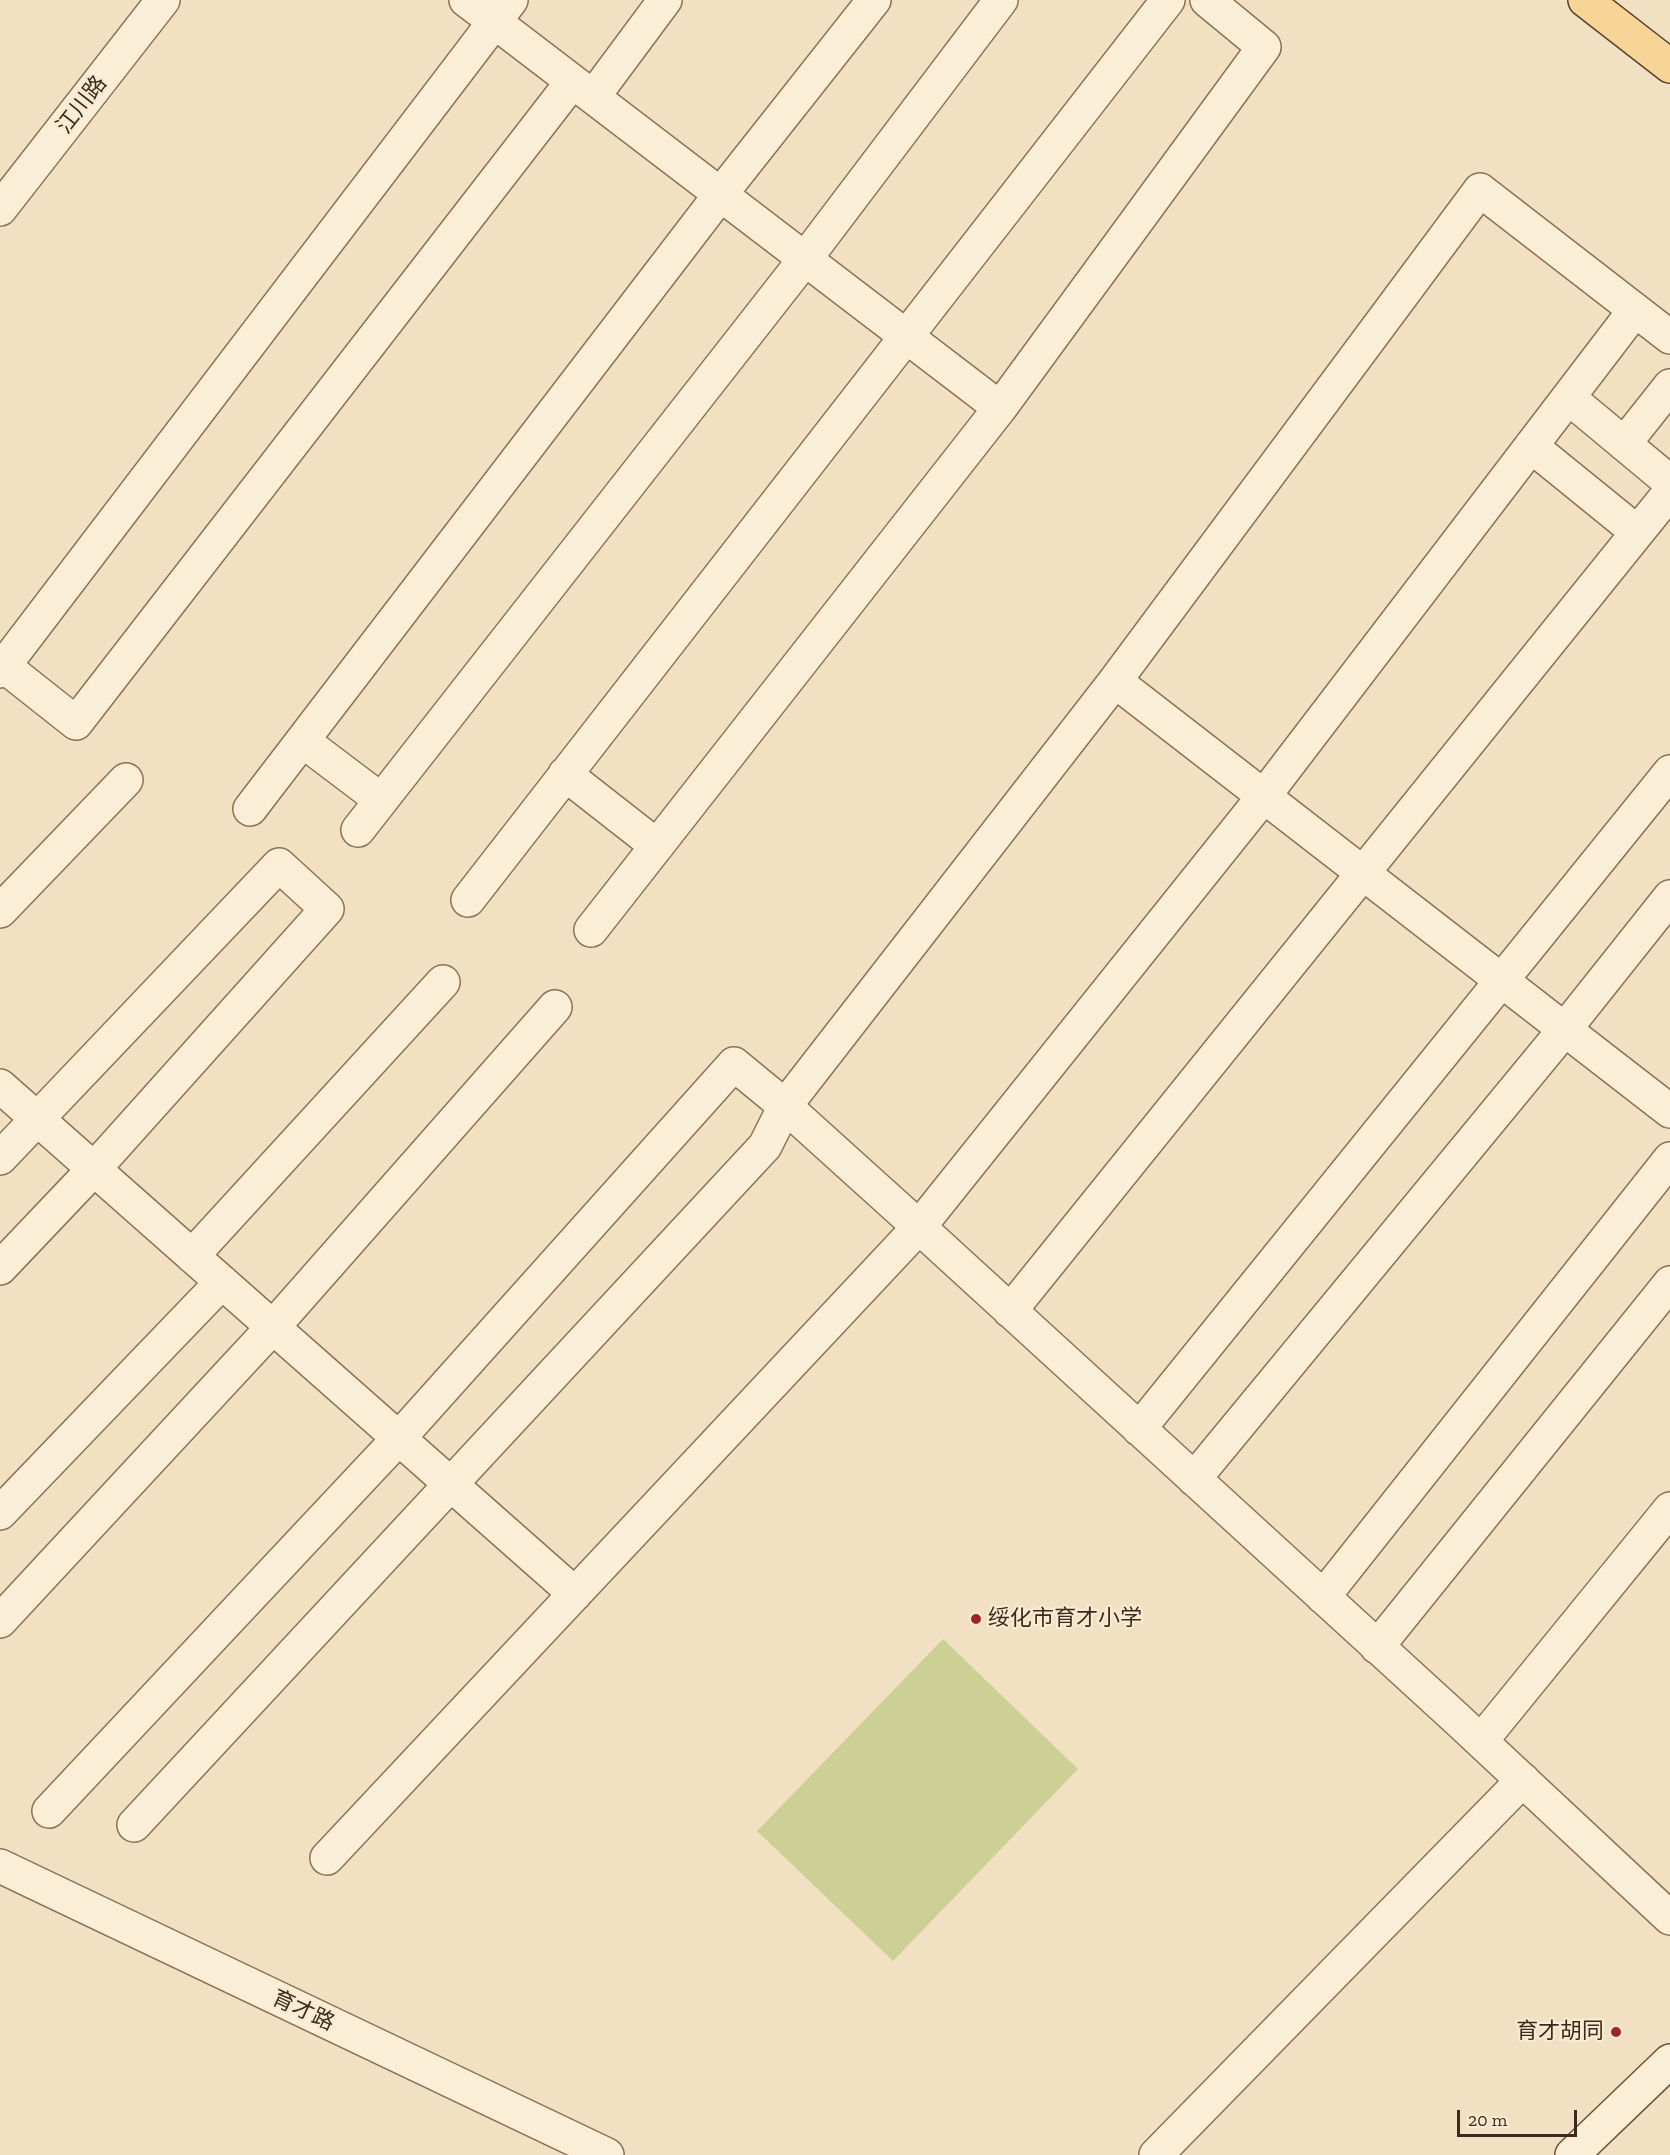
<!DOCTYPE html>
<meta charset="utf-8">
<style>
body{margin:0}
#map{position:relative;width:1670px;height:2155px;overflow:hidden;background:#f1e1c2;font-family:"Zilla Slab",serif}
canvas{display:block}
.scale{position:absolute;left:1457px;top:2110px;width:120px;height:27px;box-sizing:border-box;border:3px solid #3b2a1d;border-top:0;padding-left:8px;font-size:18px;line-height:21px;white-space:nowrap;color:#3b2a1d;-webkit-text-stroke:4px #f8ebd2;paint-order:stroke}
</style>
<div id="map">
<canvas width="1670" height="2155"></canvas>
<div class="scale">20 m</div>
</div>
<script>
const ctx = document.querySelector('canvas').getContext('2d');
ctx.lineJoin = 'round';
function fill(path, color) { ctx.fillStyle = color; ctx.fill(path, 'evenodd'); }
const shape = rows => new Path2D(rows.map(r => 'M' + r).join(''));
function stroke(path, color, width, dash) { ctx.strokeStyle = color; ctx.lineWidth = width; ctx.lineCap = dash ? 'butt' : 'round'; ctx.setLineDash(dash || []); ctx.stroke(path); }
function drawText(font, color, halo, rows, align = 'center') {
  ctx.font = font + ' "Zilla Slab","Noto Sans SC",serif'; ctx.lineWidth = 4.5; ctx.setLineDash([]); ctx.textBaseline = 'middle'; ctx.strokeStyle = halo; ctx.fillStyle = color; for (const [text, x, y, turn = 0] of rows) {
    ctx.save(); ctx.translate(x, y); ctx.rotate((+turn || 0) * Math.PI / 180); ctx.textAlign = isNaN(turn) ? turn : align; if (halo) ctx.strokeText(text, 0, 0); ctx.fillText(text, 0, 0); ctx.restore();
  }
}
fill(shape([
 [943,1639,1078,1769,893,1961,757,1831]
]), '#ccd095');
const minor = shape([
 [466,0,1000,408],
 [593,97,665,0],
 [1569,398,1670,482],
 [1624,444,1670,386],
 [1531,446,1637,532],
 [4,666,76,723,572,82],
 [0,671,511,0],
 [1115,681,1670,1111],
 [303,741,381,800],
 [565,774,657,846],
 [250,809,720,195,874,0],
 [358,830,805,259,1001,0],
 [468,900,1168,0],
 [0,911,126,780],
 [591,930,1000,408,1264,47,1207,0],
 [0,1086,575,1594],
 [0,1158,279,865,327,909,94,1169,0,1268],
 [192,1256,443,982],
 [1010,1311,1670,492],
 [1139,1429,1670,772],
 [1194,1479,1565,1029,1670,897],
 [0,1513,222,1282],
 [1323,1597,1670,1159],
 [0,1621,273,1327,555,1007],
 [1377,1647,1670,1283],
 [1481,1741,1670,1509],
 [49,1811,399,1438,734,1064,785,1106,919,1227,1457,1719,1670,1918],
 [134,1825,765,1146,785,1106,1115,681,1480,190,1670,337],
 [327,1858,919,1227,1264,796,1635,310],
 [1156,2155,1523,1780]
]);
const tertiary = shape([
 [0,209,163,0],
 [0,1866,607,2155]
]);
const secondary = shape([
 [1572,2155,1670,2061]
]);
const primary = shape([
 [1585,0,1670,66]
]);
stroke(minor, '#8c7158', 36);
stroke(tertiary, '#8c7158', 36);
stroke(secondary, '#6e523b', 36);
stroke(primary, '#5a3f2c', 36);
stroke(minor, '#fbeed6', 33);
stroke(tertiary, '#fbeed6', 33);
stroke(secondary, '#fbeed6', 33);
stroke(primary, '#f7d597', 33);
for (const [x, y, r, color] of [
 [976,1619,6,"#9f232a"],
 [1616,2032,6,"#9f232a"]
]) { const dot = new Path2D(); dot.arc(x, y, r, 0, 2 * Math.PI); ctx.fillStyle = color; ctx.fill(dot); stroke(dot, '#f8ebd2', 2); }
drawText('22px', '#3b2a1d', '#f8ebd2', [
 ["江川路",82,105,-52],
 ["育才路",303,2011,25]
]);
drawText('22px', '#3b2a1d', '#f8ebd2', [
 ["绥化市育才小学",988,1619],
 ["育才胡同",1604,2032,"right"]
], 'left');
</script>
